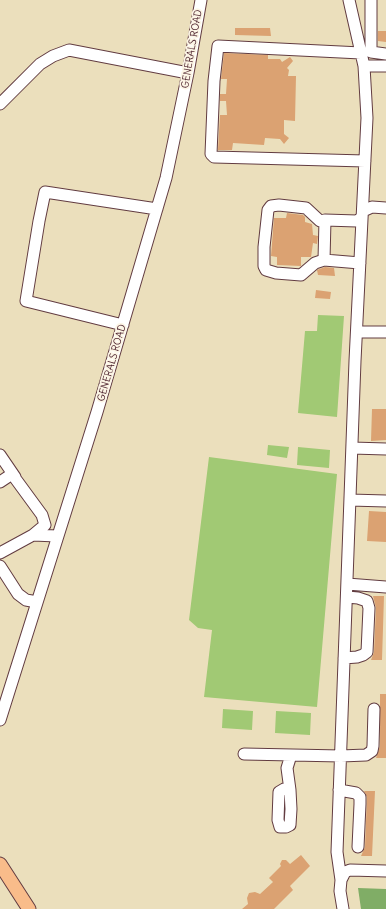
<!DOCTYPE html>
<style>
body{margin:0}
canvas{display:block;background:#ebdfbc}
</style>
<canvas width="386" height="909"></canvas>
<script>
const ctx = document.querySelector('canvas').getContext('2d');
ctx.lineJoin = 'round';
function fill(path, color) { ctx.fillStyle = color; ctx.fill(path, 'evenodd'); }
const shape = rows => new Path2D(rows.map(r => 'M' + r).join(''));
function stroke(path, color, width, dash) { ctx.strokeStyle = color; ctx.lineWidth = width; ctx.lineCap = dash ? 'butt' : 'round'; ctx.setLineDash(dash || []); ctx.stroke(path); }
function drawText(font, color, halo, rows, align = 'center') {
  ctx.font = font + ' Delius,sans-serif'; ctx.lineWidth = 3.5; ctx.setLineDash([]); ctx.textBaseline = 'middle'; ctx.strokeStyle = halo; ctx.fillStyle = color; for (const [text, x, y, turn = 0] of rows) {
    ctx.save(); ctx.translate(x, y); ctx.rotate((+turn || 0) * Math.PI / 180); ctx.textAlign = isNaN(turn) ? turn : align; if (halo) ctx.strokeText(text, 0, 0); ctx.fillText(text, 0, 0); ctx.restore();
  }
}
fill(shape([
 [318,315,344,316,337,417,298,413,305,331,317,331],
 [268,445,289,447,287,458,267,455],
 [298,447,330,450,329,468,297,465],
 [209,457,337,474,317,707,204,697,212,630,198,628,189,620],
 [223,709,253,711,252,730,222,728],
 [276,711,311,713,310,735,275,733]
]), '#a1c974');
fill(shape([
 [358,888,386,889,386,909,361,909]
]), '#80ad66');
fill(shape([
 [235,28,270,28,271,36,235,35],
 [378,31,386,31,386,42,378,41],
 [224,53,268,55,268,59,280,59,282,62,290,57,293,61,287,68,289,70,288,76,296,76,295,121,284,120,284,134,289,138,284,144,280,139,265,138,264,145,233,143,232,150,218,150,220,115,227,115,226,101,220,101,220,94,226,94,227,79,221,79],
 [287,213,303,215,305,217,305,222,312,224,313,235,318,236,317,244,313,243,311,257,301,257,301,266,277,265,277,257,271,256,274,218,286,218],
 [325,267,334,268,335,276,318,275,317,270],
 [316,290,331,292,330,299,315,298],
 [372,409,386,409,386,440,371,441],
 [369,511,386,512,386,542,367,541],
 [373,596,384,596,382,660,371,660,374,652,376,608],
 [380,694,386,694,386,758,376,758,380,746],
 [364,791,375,791,372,856,361,856,365,847,367,797],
 [301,855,310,866,290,886,293,890,274,909,242,909,248,904,247,898,249,893,255,892,260,894,273,882,269,878,281,866,280,864,282,860,286,860,290,864]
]), '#dba272');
const minor = shape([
 [371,0,371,52,386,54],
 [361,53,218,46,214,81,211,154,214,157,365,161],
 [364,66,386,66],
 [0,104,40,64,53,56,69,50,188,73],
 [363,211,372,207,386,208],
 [325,220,324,260,315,263,301,275,276,273,266,270,264,266,264,247,268,210,271,206,279,205,306,208,320,221,325,220,357,221,362,217],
 [324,260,360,263],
 [123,325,26,301,39,221,45,192,157,209],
 [357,332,386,332],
 [352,448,386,449],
 [0,455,15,477],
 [0,482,12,474,42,515,45,525,33,535],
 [350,500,386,501],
 [0,553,33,535,57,536],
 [0,566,18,594,26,600,37,602],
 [347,584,386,587],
 [344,658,357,657,363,655,367,652,369,608,367,601,358,598,347,597],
 [0,720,97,412,166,178,188,73,201,0],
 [244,754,341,756,366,755,372,751,373,746,374,709],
 [284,789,290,790,291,809,290,825,286,827,280,827,278,820,279,792,284,789],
 [290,790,287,768,291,755],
 [339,790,356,793,360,797,360,804,358,847],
 [341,880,337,852,355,361,367,118,364,66,349,0],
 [343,909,340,891,341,880,345,872,350,870,386,871]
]);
const major = shape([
 [0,864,29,909]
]);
stroke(minor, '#623c41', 13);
stroke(major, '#623c41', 15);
stroke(minor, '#fff', 11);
stroke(major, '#f9bc8a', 13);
drawText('10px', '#4a1f2b', '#fcf5e5', [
 ["GENERALS ROAD",192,49,-80],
 ["GENERALS ROAD",112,363,-74]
]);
</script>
